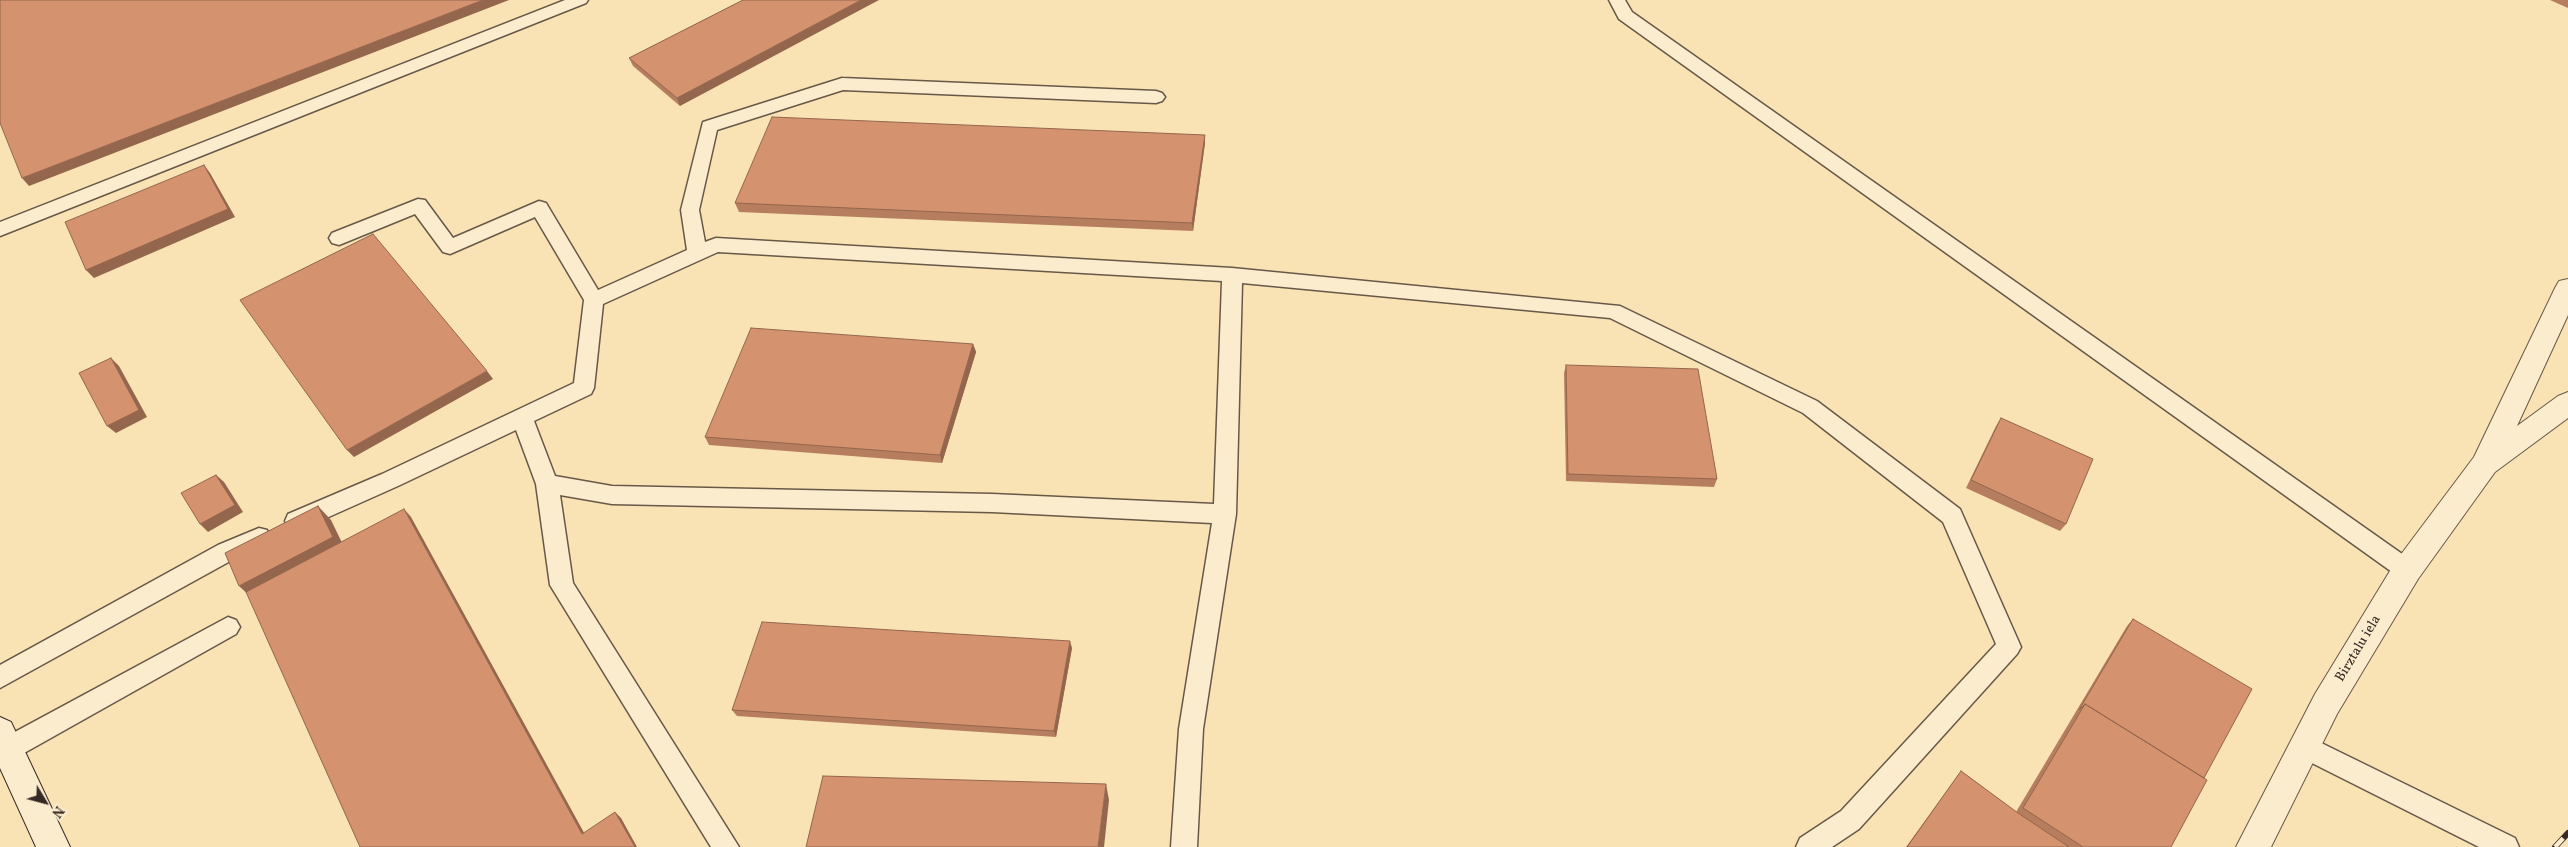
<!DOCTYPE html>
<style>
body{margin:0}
#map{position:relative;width:2568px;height:847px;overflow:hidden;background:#f9e2b4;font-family:Vollkorn,serif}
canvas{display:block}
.north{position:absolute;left:20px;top:777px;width:50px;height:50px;-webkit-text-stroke:4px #fbecce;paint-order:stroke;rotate:127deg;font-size:14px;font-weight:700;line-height:20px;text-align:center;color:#372a24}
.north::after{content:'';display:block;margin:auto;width:18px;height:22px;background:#372a24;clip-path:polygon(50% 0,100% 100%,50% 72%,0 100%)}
</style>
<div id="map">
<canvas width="2568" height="847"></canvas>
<div class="north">N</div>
</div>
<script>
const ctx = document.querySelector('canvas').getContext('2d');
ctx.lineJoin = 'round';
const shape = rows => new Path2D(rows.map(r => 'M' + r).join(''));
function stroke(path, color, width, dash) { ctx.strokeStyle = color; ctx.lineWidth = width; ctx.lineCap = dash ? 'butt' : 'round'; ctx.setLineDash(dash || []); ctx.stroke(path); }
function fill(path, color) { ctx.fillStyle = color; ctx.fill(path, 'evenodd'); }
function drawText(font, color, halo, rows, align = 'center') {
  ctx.font = font + ' Vollkorn,serif'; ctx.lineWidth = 4.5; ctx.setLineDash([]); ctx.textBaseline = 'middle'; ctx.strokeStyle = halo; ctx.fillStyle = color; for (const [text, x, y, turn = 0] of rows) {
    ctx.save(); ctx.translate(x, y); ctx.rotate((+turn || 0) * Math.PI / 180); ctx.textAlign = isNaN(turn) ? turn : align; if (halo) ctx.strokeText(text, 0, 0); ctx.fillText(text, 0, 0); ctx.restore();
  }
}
const lane = shape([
 [565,0,588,0,586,3,0,236,0,222,565,0],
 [1609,0,1625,0,1632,12,2415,563,2418,570,2415,577,2407,580,2399,577,1619,19,1609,0],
 [842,78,1156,91,1162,93,1165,97,1162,101,1156,103,843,90,717,130,699,210,705,242,716,238,1232,268,1620,306,1817,401,1960,509,2021,647,2017,654,1859,829,1832,847,1796,847,1800,838,1841,811,1996,644,1943,522,1803,413,1610,318,1242,283,1236,514,1203,729,1197,847,1171,847,1179,729,1212,523,992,512,612,504,560,495,573,583,739,847,711,847,550,585,536,484,516,430,398,486,304,528,296,530,288,528,285,521,288,514,382,474,574,383,584,300,535,217,450,254,443,252,415,214,339,245,332,243,329,238,332,233,418,199,425,200,453,238,539,201,546,203,598,290,687,250,681,210,703,122,842,78],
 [718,252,1222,281,1214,504,992,494,612,486,555,476,534,421,591,394,594,388,603,304,718,252],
 [259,528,267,530,270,537,267,544,234,559,0,688,0,665,218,545,259,528],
 [228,617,236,620,240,627,236,634,17,757,8,761,0,758,0,740,228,617],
 [2305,735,2515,838,2519,847,2479,847,2296,755,2292,747,2296,739,2305,735]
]);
const street = shape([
 [2568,279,2568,315,2517,426,2558,396,2568,392,2568,418,2495,472,2418,579,2337,714,2271,847,2236,847,2315,694,2396,561,2474,457,2555,288,2559,281,2568,279]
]);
const secondary = shape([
 [0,717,11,722,70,847,36,847,0,768,0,717]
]);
stroke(lane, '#685848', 3);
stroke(street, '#685848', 2);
stroke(secondary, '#372a24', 2);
fill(lane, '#fbecce');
fill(street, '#fbecce');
fill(secondary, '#fbecce');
const rail = shape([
 [2555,847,2568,833]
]);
stroke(rail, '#372a24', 6);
stroke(rail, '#fbecce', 4.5, [12]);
fill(shape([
 [743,0,680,106,633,66,629,58],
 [2550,0,2568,0,2568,8],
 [1205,135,1205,143,1193,231,739,212,735,203],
 [973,344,976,352,942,463,709,445,705,437],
 [1566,365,1717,479,1714,487,1566,481,1564,373],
 [2001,418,2066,524,2060,531,1966,488,1996,426],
 [2133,619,2204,778,2171,847,1906,847,1956,778,1961,771,2016,812,2127,626],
 [1072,648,1056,737,737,716,732,710]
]), '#b67e5f');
fill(shape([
 [483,0,509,0,29,186,22,178],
 [861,0,879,0,680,106,677,98],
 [1205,135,1205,143,1193,231,1192,223],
 [204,165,210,173,235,217,94,278,86,270],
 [973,344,976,352,942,463,940,455],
 [111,358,119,366,147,417,116,433,107,426],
 [487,371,493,379,354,457,347,450],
 [216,475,224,482,243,512,208,532,200,524],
 [318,506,331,520,346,551,254,600,239,586],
 [404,509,411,517,588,840,582,834],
 [1070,641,1072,648,1056,737,1054,731],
 [1106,784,1109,800,1104,847,1098,847],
 [615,812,621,818,637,847,635,847]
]), '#94664d');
const building = shape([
 [0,0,483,0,22,178,0,123,0,0],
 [743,0,861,0,677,98,629,58,743,0],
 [772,117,1205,135,1192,223,735,203,772,117],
 [204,165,228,209,86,270,65,222,204,165],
 [373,234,487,371,347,450,240,300,373,234],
 [751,328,973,344,940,455,705,437,751,328],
 [111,358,139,410,107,426,79,373,111,358],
 [1566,365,1698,369,1717,479,1568,474,1566,365],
 [2001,418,2093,459,2066,524,1971,480,2001,418],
 [216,475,235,505,200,524,181,493,216,475],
 [318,506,333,537,239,586,225,553,318,506],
 [404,509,582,834,615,812,635,847,360,847,246,592,404,509],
 [2133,619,2252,689,2204,778,2085,704,2079,710,2133,619],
 [762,622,1070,641,1054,731,732,710,762,622],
 [2085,704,2207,780,2171,847,2083,847,2023,808,2085,704],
 [1961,771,2018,813,2069,847,1907,847,1961,771],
 [823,776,1106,784,1098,847,806,847,823,776]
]);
fill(building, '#d4926e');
stroke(building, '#94664d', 1);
drawText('14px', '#372a24', '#fbecce', [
 ["Birztalu iela",2359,649,-59]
]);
</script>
